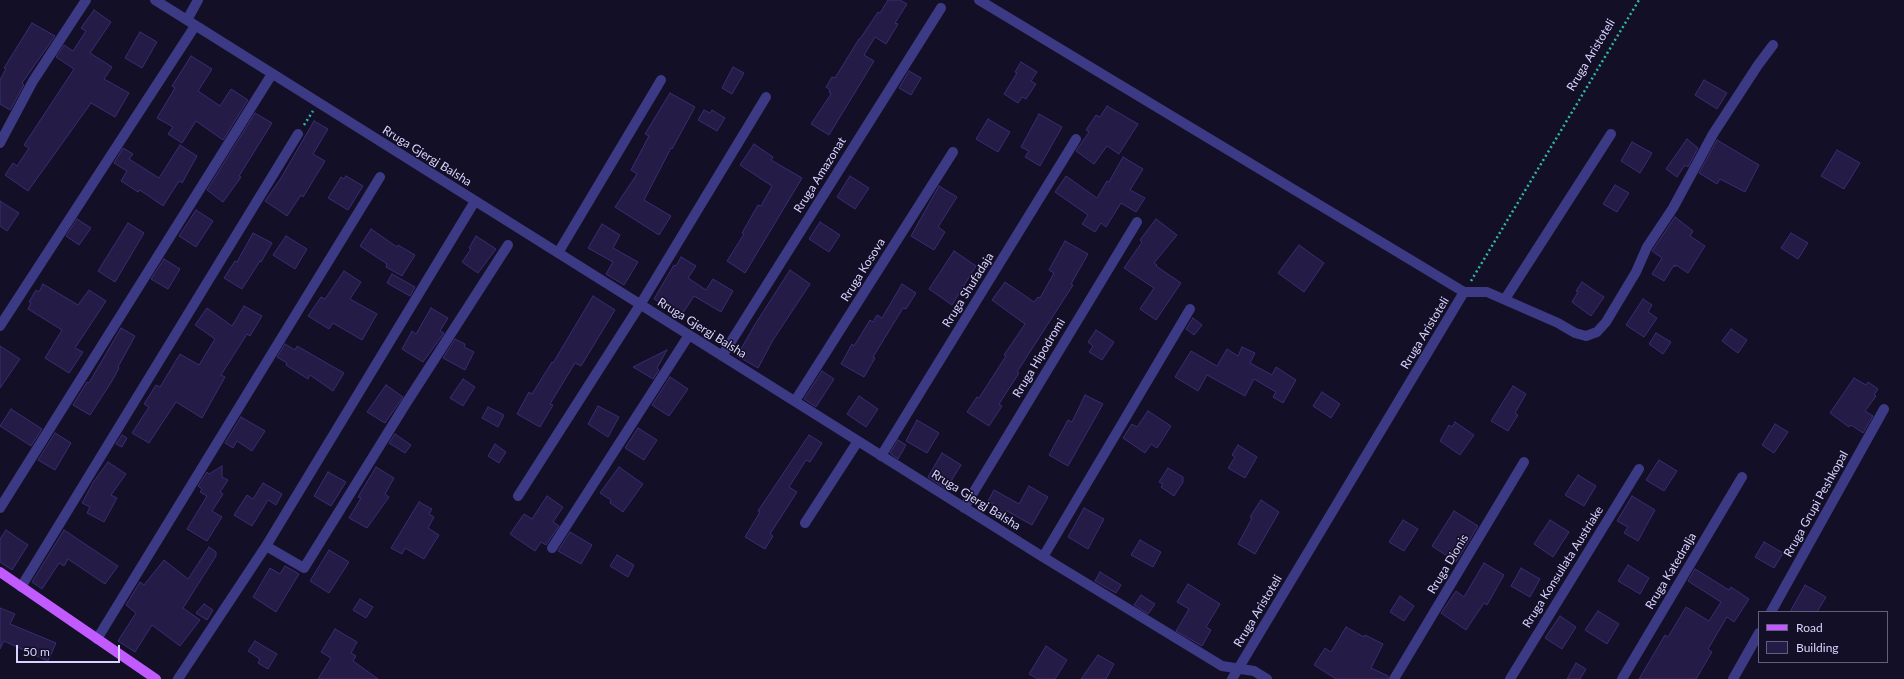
<!DOCTYPE html>
<style>
body{margin:0}
#map{position:relative;width:1904px;height:679px;overflow:hidden;background:#130f26;font-family:Lato,sans-serif}
canvas{display:block}
.legend{position:absolute;left:1758px;top:611px;width:130px;height:52px;box-sizing:border-box;background:#130f26;border:1px solid #625e7d;margin:0;padding:5px 7px;list-style:none;font-size:12px;color:#d9d4ff}
.legend li{display:flex;align-items:center;gap:8px;height:20px}
.legend b{width:20px;border:1px solid #625e7d}
.scale{position:absolute;left:16px;top:645px;width:104px;height:18px;box-sizing:border-box;border:2px solid #d9d4ff;border-top:0;padding-left:5px;font-size:12px;line-height:14px;white-space:nowrap;color:#d9d4ff;-webkit-text-stroke:3px #130f26;paint-order:stroke}
</style>
<div id="map">
<canvas width="1904" height="679"></canvas>
<ul class="legend">
<li><b style="height:5px;background:#c25bff"></b>Road</li>
<li><b style="height:11px;background:#241b47"></b>Building</li>
</ul>
<div class="scale">50 m</div>
</div>
<script>
const ctx = document.querySelector('canvas').getContext('2d');
ctx.lineJoin = 'round';
function fill(path, color) { ctx.fillStyle = color; ctx.fill(path, 'evenodd'); }
const shape = rows => new Path2D(rows.map(r => 'M' + r).join(''));
function stroke(path, color, width, dash) { ctx.strokeStyle = color; ctx.lineWidth = width; ctx.lineCap = dash ? 'butt' : 'round'; ctx.setLineDash(dash || []); ctx.stroke(path); }
function drawText(font, color, halo, rows, align = 'center') {
  ctx.font = font + ' Lato,sans-serif'; ctx.lineWidth = 3; ctx.setLineDash([]); ctx.textBaseline = 'middle'; ctx.strokeStyle = halo; ctx.fillStyle = color; for (const [text, x, y, turn = 0] of rows) {
    ctx.save(); ctx.translate(x, y); ctx.rotate((+turn || 0) * Math.PI / 180); ctx.textAlign = isNaN(turn) ? turn : align; if (halo) ctx.strokeText(text, 0, 0); ctx.fillText(text, 0, 0); ctx.restore();
  }
}
const building = shape([
 [888,0,900,0,907,4,895,23,898,24,886,44,875,37,864,55,874,61,829,135,811,124,831,94,829,92,830,90,826,87,832,77,835,78,859,39,860,39,878,12,880,13,888,0],
 [94,10,111,22,90,53,112,67,104,79,129,93,115,117,91,103,28,191,5,175,13,163,17,166,29,148,24,145,74,69,56,57,64,45,73,51,86,31,81,28,94,10],
 [32,23,55,36,22,83,24,85,10,110,0,104,0,80,6,69,4,68,32,23],
 [140,32,157,42,142,68,125,58,140,32],
 [191,56,212,69,198,91,220,106,231,89,248,100,223,140,196,121,182,143,168,134,173,127,157,118,175,88,172,86,191,56],
 [1021,62,1037,72,1031,81,1036,84,1026,99,1022,97,1018,103,1004,94,1017,73,1015,72,1021,62],
 [733,67,744,73,732,94,722,88,733,67],
 [909,71,921,78,911,95,899,88,909,71],
 [1704,80,1727,93,1717,109,1695,95,1704,80],
 [670,93,695,107,672,149,671,148,644,200,671,216,659,235,615,207,637,174,631,170,649,136,645,134,670,93],
 [1107,106,1138,124,1119,154,1107,146,1094,164,1076,151,1089,132,1086,130,1096,115,1100,117,1107,106],
 [704,110,710,113,712,110,725,118,717,131,698,120,704,110],
 [255,113,272,123,239,176,241,177,223,202,207,190,255,113],
 [1039,114,1062,127,1040,166,1025,157,1029,151,1021,147,1039,114],
 [988,119,1010,132,998,152,976,139,988,119],
 [314,121,328,129,313,154,325,161,303,197,301,195,287,216,265,201,281,178,314,121],
 [1687,139,1698,148,1688,167,1685,165,1677,177,1666,169,1687,139],
 [1717,140,1759,165,1745,192,1720,179,1717,184,1699,173,1717,140],
 [1632,142,1652,153,1640,173,1621,161,1632,142],
 [754,144,773,157,771,160,802,178,745,273,727,261,744,234,742,233,758,205,761,206,772,186,740,165,754,144],
 [180,145,197,156,182,183,179,181,163,206,140,190,138,192,121,181,127,171,114,163,123,148,133,154,129,159,159,178,180,145],
 [1837,150,1860,163,1844,189,1821,176,1837,150],
 [1123,157,1143,169,1130,190,1145,198,1136,212,1121,203,1106,227,1101,223,1095,232,1082,224,1088,215,1055,192,1066,176,1097,198,1107,181,1109,182,1123,157],
 [346,176,363,186,348,210,328,198,341,177,344,179,346,176],
 [850,176,869,188,855,209,837,197,850,176],
 [1615,185,1629,193,1617,212,1603,204,1615,185],
 [939,186,957,197,938,227,945,232,934,250,911,236,939,186],
 [0,201,19,213,7,231,0,226,0,201],
 [196,210,213,221,196,247,179,236,196,210],
 [1675,217,1693,231,1690,236,1705,246,1688,273,1676,265,1675,267,1674,265,1664,281,1652,274,1662,258,1652,251,1675,217],
 [77,219,91,228,79,245,66,236,77,219],
 [1156,219,1177,235,1154,263,1157,265,1156,266,1181,283,1156,320,1140,309,1154,288,1124,268,1142,242,1140,240,1156,219],
 [820,222,840,235,829,252,809,239,820,222],
 [128,223,144,233,115,282,98,271,128,223],
 [602,224,620,235,613,248,638,262,624,285,606,274,613,262,588,248,602,224],
 [371,229,397,247,398,245,415,255,402,276,386,267,387,264,360,246,371,229],
 [253,233,272,243,261,262,260,261,242,289,224,278,235,261,237,262,253,233],
 [1791,233,1808,243,1798,259,1781,248,1791,233],
 [286,236,307,249,295,269,273,255,286,236],
 [476,236,496,249,478,273,462,262,471,249,469,248,476,236],
 [1065,241,1088,254,1071,284,1073,285,1017,372,1019,373,999,404,1002,406,989,426,967,412,977,397,979,398,1006,356,1004,355,1025,324,992,300,1005,282,1034,302,1038,297,1040,298,1054,273,1049,270,1065,241],
 [1299,245,1324,263,1304,292,1278,273,1299,245],
 [954,251,976,266,952,305,929,289,954,251],
 [681,257,696,266,688,278,706,290,713,279,733,291,721,312,694,296,681,316,654,299,674,265,676,266,681,257],
 [164,259,180,269,168,289,151,279,164,259],
 [790,270,810,284,773,340,758,368,737,356,754,326,790,270],
 [344,271,361,282,350,299,377,314,362,340,333,323,329,329,308,316,321,297,325,299,344,271],
 [392,274,415,287,410,296,387,283,392,274],
 [1582,282,1604,297,1591,316,1572,302,1578,292,1576,291,1582,282],
 [43,284,78,305,89,290,106,301,75,348,83,352,69,373,45,358,62,330,28,309,31,303,29,302,36,290,39,292,43,284],
 [902,284,916,293,906,309,903,308,873,357,875,358,864,377,841,364,852,344,854,346,870,320,873,322,877,315,882,318,902,284],
 [593,296,615,310,581,366,575,363,550,404,553,405,540,427,517,414,529,392,532,394,552,362,553,363,593,296],
 [1643,299,1652,305,1648,312,1657,318,1644,337,1626,325,1643,299],
 [244,306,262,316,250,336,247,334,221,375,225,377,202,418,176,402,149,443,132,433,149,407,144,404,156,385,160,387,180,354,199,365,215,339,195,325,207,308,232,326,244,306],
 [431,308,448,318,440,331,444,333,423,362,402,349,412,331,416,334,431,308],
 [1193,318,1202,325,1194,335,1186,329,1193,318],
 [121,328,135,336,118,367,119,368,112,381,90,415,73,405,87,382,89,383,121,328],
 [1731,329,1747,340,1738,353,1722,341,1731,329],
 [1096,330,1114,342,1102,360,1089,352,1093,346,1088,342,1096,330],
 [1656,333,1671,342,1663,354,1649,344,1656,333],
 [455,339,465,344,464,347,474,352,465,370,443,358,455,339],
 [285,344,295,350,297,346,344,373,333,391,310,375,308,379,286,365,287,363,277,357,285,344],
 [0,346,20,359,0,388,0,346],
 [1242,347,1255,353,1250,363,1272,375,1276,367,1296,380,1283,403,1273,397,1276,392,1254,379,1245,396,1207,375,1198,391,1175,377,1191,351,1217,366,1227,349,1238,356,1242,347],
 [667,350,657,368,659,370,653,379,633,367,667,350],
 [822,371,834,379,816,407,804,399,822,371],
 [670,377,688,389,669,416,652,405,670,377],
 [1854,378,1866,385,1868,382,1878,389,1874,395,1876,396,1865,411,1873,416,1863,433,1851,425,1849,427,1830,413,1854,378],
 [463,379,475,387,463,406,450,398,463,379],
 [386,385,403,397,385,423,367,412,386,385],
 [1513,386,1526,394,1515,413,1518,415,1508,431,1491,421,1513,386],
 [1322,392,1340,404,1331,418,1313,406,1322,392],
 [1085,395,1103,404,1068,466,1049,455,1068,420,1072,422,1085,395],
 [859,396,878,409,866,427,847,414,859,396],
 [598,406,619,417,608,437,588,424,598,406],
 [488,407,504,415,498,427,482,418,488,407],
 [11,409,42,429,31,446,0,426,11,409],
 [1148,411,1171,426,1157,448,1151,444,1145,453,1123,438,1132,424,1137,427,1148,411],
 [241,417,265,431,252,451,237,441,233,448,225,443,241,417],
 [917,420,939,433,927,453,906,441,917,420],
 [1455,422,1474,435,1460,455,1440,441,1449,425,1452,427,1455,422],
 [1775,424,1788,432,1774,453,1762,445,1775,424],
 [638,428,657,440,644,460,625,448,638,428],
 [55,433,71,443,55,470,38,460,55,433],
 [395,434,411,445,405,453,389,443,395,434],
 [122,435,127,438,122,447,116,444,122,435],
 [809,435,822,443,810,462,806,460,789,487,797,492,770,534,773,536,765,549,745,537,760,512,758,511,809,435],
 [898,440,906,445,898,459,890,453,898,440],
 [495,444,506,452,499,463,488,456,495,444],
 [1238,445,1257,457,1245,478,1228,468,1235,457,1232,455,1238,445],
 [942,453,961,465,946,489,928,477,942,453],
 [1659,460,1677,471,1664,491,1646,480,1659,460],
 [108,462,126,474,111,495,117,498,104,522,87,513,90,507,82,503,94,481,108,462],
 [222,466,222,477,228,480,220,492,223,494,212,511,222,517,207,541,187,529,207,496,200,492,202,489,198,486,207,472,209,474,222,466],
 [376,467,394,478,385,494,389,497,367,528,349,518,361,498,358,497,376,467],
 [619,467,643,484,623,512,610,503,611,500,600,493,619,467],
 [1168,468,1183,477,1183,482,1174,496,1161,487,1163,484,1159,482,1168,468],
 [328,472,346,482,331,506,314,496,328,472],
 [1578,475,1596,486,1584,506,1565,495,1578,475],
 [263,483,282,494,276,505,268,500,252,526,234,515,247,495,253,499,263,483],
 [1029,486,1048,497,1032,525,1007,511,1003,519,989,511,993,504,988,501,994,490,1019,504,1029,486],
 [547,496,563,507,553,522,559,526,546,545,541,542,535,551,510,534,524,514,532,519,547,496],
 [1632,496,1655,510,1638,541,1624,533,1628,527,1617,521,1632,496],
 [1261,500,1279,512,1255,554,1238,544,1252,518,1250,517,1261,500],
 [419,502,432,509,429,514,434,517,428,528,439,535,424,559,405,548,402,554,391,548,419,502],
 [1084,508,1104,519,1088,549,1068,537,1084,508],
 [1454,511,1478,526,1456,562,1432,546,1454,511],
 [1403,520,1418,529,1404,551,1389,542,1403,520],
 [1550,520,1569,532,1553,557,1534,544,1550,520],
 [6,530,28,545,12,570,0,562,0,539,6,530],
 [64,530,118,566,105,584,68,559,64,566,59,563,42,589,32,582,64,530],
 [570,532,592,545,581,564,558,551,570,532],
 [1140,540,1161,552,1153,567,1131,555,1140,540],
 [1764,542,1783,553,1774,568,1755,557,1764,542],
 [209,547,216,552,216,556,183,608,200,620,180,646,152,625,135,652,118,641,136,613,126,605,140,582,144,585,164,560,188,579,209,547],
 [329,550,349,562,329,593,310,581,329,550],
 [617,555,634,565,628,577,610,566,617,555],
 [1484,563,1504,575,1487,605,1484,603,1466,630,1441,613,1456,591,1464,597,1484,563],
 [1628,565,1649,578,1640,594,1618,581,1628,565],
 [285,566,299,574,276,612,253,597,270,568,280,574,285,566],
 [1521,568,1540,579,1530,597,1511,586,1521,568],
 [1695,569,1729,590,1731,587,1749,599,1734,622,1727,617,1708,649,1712,652,1696,679,1639,679,1665,635,1668,637,1686,607,1709,621,1721,602,1688,581,1695,569],
 [1100,572,1121,585,1116,593,1095,581,1100,572],
 [1188,584,1220,604,1206,627,1211,630,1202,646,1176,631,1189,609,1177,602,1188,584],
 [1805,585,1826,597,1817,612,1790,612,1805,585],
 [1141,595,1155,604,1148,614,1134,605,1141,595],
 [1400,596,1414,606,1404,621,1390,612,1400,596],
 [360,599,373,607,366,618,353,610,360,599],
 [204,604,213,610,207,620,196,613,204,604],
 [0,608,15,614,10,624,56,643,48,661,4,641,0,649,0,608],
 [1598,611,1619,624,1607,644,1585,630,1598,611],
 [1560,616,1576,627,1562,649,1545,638,1560,616],
 [1346,627,1364,637,1365,635,1383,644,1371,668,1388,676,1388,679,1336,679,1314,665,1325,648,1331,652,1346,627],
 [335,629,357,642,351,653,356,656,353,661,378,679,318,679,331,658,321,652,335,629],
 [255,641,277,654,268,669,258,663,260,659,248,651,255,641],
 [1046,646,1067,660,1055,679,1038,679,1029,674,1046,646],
 [1098,655,1114,664,1106,679,1081,679,1098,655],
 [1576,663,1586,669,1580,679,1567,679,1576,663]
]);
fill(building, '#241b47');
stroke(building, '#3b2d73', 1);
stroke(shape([
 [304,125,313,111],
 [1471,281,1639,0]
]), '#2fb8b0', 2.5, [2, 3]);
stroke(shape([
 [155,0,1043,557,1222,666,1254,671,1267,679],
 [979,0,1464,292,1487,292,1558,323,1575,333,1586,336,1597,332,1606,322,1636,272,1647,247,1673,208,1713,134,1758,65,1773,45],
 [187,20,198,0],
 [0,143,33,81,86,0],
 [558,253,661,80],
 [1505,299,1611,134],
 [0,326,195,26],
 [722,356,941,8],
 [795,401,953,152],
 [881,456,1076,139],
 [518,496,640,305,766,97],
 [0,508,272,74],
 [964,508,1137,222],
 [805,523,858,441],
 [266,546,304,568,405,405,508,245],
 [552,548,689,335],
 [1043,557,1190,309],
 [21,587,298,134],
 [1771,612,1884,409],
 [97,639,380,177],
 [178,679,266,546,475,201],
 [1232,679,1464,292],
 [1394,679,1524,462],
 [1510,679,1639,469],
 [1622,679,1742,477],
 [1733,679,1759,633]
]), '#3d3a85', 10);
stroke(shape([
 [0,572,156,679]
]), '#c25bff', 10);
drawText('12px', '#d9d4ff', '#130f26', [
 ["Rruga Aristoteli",1591,55,-59],
 ["Rruga Gjergj Balsha",427,156,32],
 ["Rruga Amazonat",820,175,-58],
 ["Rruga Kosova",863,270,-58],
 ["Rruga Shufadaja",968,290,-58],
 ["Rruga Gjergj Balsha",702,328,32],
 ["Rruga Aristoteli",1425,333,-59],
 ["Rruga Hipodromi",1039,358,-59],
 ["Rruga Gjergj Balsha",976,500,32],
 ["Rruga Grupi Peshkopal",1816,504,-61],
 ["Rruga Dionis",1448,564,-59],
 ["Rruga Konsullata Austriake",1563,567,-58],
 ["Rruga Katedralja",1671,571,-59],
 ["Rruga Aristoteli",1258,611,-59]
]);
</script>
